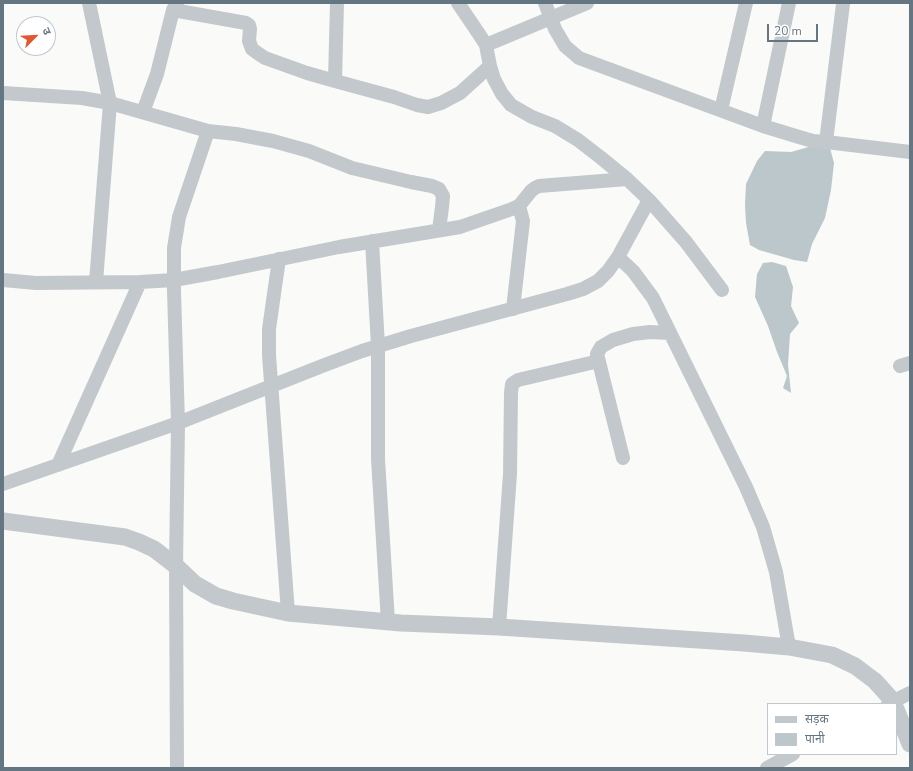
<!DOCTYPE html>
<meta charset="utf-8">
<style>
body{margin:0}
#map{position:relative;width:913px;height:771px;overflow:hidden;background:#fafaf8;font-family:"Nunito Sans","Noto Sans Devanagari",sans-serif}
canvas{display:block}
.frame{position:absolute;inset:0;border:4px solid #657683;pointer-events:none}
.legend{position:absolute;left:767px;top:703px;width:130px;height:52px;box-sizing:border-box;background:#fff;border:1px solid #c1c8cd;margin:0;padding:5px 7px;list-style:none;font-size:12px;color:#657683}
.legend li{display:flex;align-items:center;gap:8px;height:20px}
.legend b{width:20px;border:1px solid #c1c8cd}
.north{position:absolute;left:16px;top:16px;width:40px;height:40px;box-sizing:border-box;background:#fff;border:1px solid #c1c8cd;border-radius:50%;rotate:66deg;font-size:11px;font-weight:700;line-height:16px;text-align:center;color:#657683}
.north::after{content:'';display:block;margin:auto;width:14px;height:18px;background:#e4572e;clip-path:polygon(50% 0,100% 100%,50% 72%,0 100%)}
.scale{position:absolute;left:767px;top:24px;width:51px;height:18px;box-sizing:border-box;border:2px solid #657683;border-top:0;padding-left:5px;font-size:12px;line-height:14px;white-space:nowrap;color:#657683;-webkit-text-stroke:3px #fff;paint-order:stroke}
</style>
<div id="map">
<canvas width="913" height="771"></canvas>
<div class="frame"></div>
<ul class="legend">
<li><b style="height:5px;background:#c3c8cc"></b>सड़क</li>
<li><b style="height:11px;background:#bbc7cb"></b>पानी</li>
</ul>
<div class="north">उ</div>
<div class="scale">20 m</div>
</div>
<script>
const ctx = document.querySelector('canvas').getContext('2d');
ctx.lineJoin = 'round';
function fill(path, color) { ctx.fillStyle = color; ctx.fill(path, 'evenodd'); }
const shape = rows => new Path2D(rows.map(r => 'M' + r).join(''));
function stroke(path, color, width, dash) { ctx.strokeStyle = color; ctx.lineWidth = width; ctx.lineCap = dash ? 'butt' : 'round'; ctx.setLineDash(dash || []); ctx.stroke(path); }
fill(shape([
 [812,146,830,148,834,163,831,190,825,218,812,244,807,262,794,260,759,250,750,245,746,223,745,205,746,184,757,161,765,151,791,152],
 [772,262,786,266,793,287,791,306,799,323,790,334,788,364,791,393,783,388,787,376,777,352,768,326,755,297,757,274,763,263]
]), '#bbc7cb');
stroke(shape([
 [89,3,110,103,96,282],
 [458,3,479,34,486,45,490,66,494,79,502,94,511,105,532,117,555,126,578,140,600,157,627,179,649,200,686,242,722,290],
 [545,3,555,29,565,46,579,58,763,126,799,137,813,141,826,142,910,152],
 [173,10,246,23,249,25,250,29,249,41,252,49,256,52,265,58,307,73,335,81,394,97,417,105,428,107,441,103,460,93,490,66],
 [486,45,587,3],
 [335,81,337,3],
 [3,93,82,98,110,103,208,131,236,134,273,141,309,151,352,168,411,182,432,186,439,189,443,196,442,207,439,230],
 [721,110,746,3],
 [143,112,157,74,173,10,177,3],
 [763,126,789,3],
 [826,142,843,4],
 [372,241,378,346,378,459,388,622],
 [618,257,633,271,653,298,746,487,763,527,776,572,789,647],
 [279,259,269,329,269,355,288,613],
 [3,280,36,283,140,282,174,280,218,272,339,247,460,227,512,209,519,206,531,191,535,188,539,186,627,179],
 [513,309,523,221,519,206],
 [900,366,910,363],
 [623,458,597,354,601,347,613,340,633,334,650,332,670,333],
 [58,465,140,282],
 [3,484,178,423,322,366,362,351,411,336,567,294,583,289,598,281,608,271,618,257,649,200],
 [499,627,510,474,511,393,512,384,518,380,599,361],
 [888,704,910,693],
 [177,768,176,566,178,423,174,291,174,248,179,217,208,131],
 [767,768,793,754]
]), '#c3c8cc', 14);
stroke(shape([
 [3,521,125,537,139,542,154,549,176,566,195,584,216,596,233,601,288,613,401,623,499,627,744,643,789,647,832,655,855,666,875,681,893,701,894,704],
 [896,709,910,744]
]), '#c3c8cc', 17);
</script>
